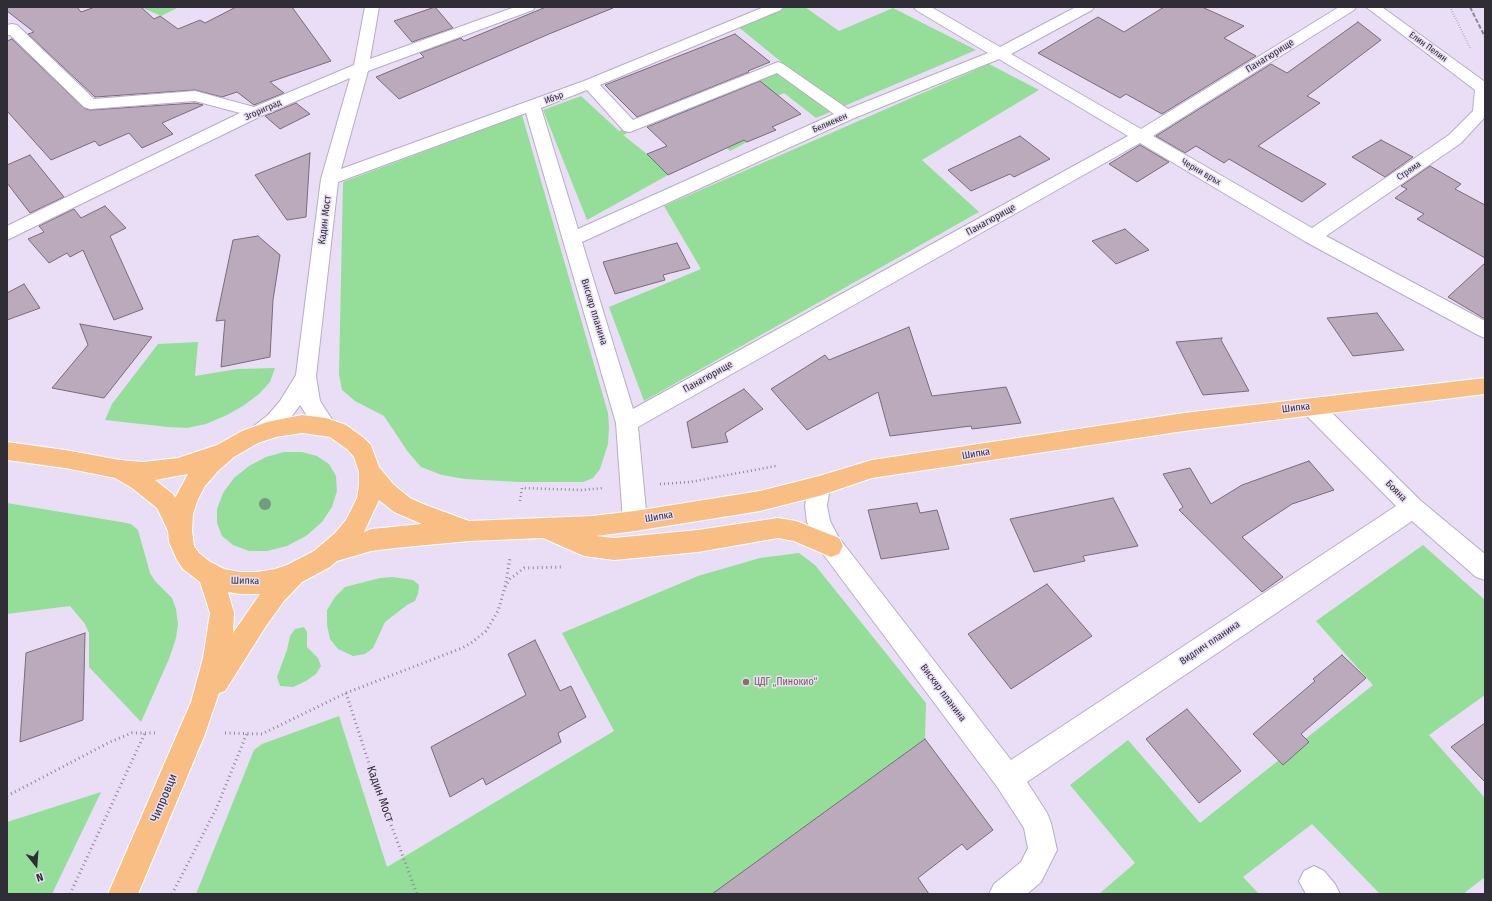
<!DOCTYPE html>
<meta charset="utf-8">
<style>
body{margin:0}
#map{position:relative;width:1492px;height:901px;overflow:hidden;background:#e9def6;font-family:"Fira Sans Condensed",sans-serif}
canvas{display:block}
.frame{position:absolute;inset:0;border:8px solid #312d36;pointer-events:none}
.north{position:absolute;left:16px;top:845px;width:40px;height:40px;-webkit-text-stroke:3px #e9def6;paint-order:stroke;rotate:163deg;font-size:11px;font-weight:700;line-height:16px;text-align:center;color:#312d36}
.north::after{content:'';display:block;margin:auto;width:14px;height:18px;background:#312d36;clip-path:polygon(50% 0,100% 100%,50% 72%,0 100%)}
</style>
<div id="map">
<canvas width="1492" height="901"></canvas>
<div class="frame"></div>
<div class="north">N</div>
</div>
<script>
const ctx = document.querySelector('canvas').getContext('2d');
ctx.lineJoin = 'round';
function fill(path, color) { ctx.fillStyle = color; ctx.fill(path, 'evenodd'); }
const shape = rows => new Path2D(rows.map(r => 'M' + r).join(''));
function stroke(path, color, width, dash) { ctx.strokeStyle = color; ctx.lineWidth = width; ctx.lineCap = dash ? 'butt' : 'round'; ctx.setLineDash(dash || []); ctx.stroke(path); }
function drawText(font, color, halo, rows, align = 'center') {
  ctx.font = font + ' "Fira Sans Condensed",sans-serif'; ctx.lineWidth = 3; ctx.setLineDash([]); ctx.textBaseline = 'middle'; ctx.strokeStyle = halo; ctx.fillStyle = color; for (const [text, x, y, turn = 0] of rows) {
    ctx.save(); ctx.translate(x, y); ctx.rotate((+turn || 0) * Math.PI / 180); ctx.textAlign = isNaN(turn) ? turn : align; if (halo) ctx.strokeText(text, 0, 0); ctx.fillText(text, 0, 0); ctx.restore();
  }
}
fill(shape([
 [141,7,179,7,161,16],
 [787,7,805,7,839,31,893,8,976,50,816,118,784,93,724,122,747,142,730,151,719,140,677,129,667,117,623,135,647,154,668,175,587,220,543,110,581,96,619,131,785,65,736,25],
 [989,64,1039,90,922,160,979,212,644,401,609,307,701,269,664,206],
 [522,115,608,413,609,427,608,444,600,469,593,478,583,482,518,482,465,479,442,475,421,467,408,452,384,416,355,401,342,390,339,374,343,182],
 [198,342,195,376,237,369,275,368,270,382,259,394,243,406,227,415,206,424,187,428,168,427,105,420,112,404,158,344],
 [284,452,302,452,317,456,329,464,336,476,337,491,332,507,322,522,306,536,287,546,267,551,249,551,233,545,222,536,217,523,217,509,223,493,234,478,249,466,266,457],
 [7,503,121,522,131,524,138,530,150,573,155,581,172,598,176,609,178,624,176,638,169,659,141,722,89,667,89,633,85,624,70,606,7,614],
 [1423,545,1485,600,1485,695,1429,735,1485,798,1485,877,1463,894,1380,894,1312,824,1243,877,1259,894,1099,894,1135,863,1070,785,1128,740,1200,823,1373,685,1316,621],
 [799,553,815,565,926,703,925,739,714,894,196,894,254,750,262,744,339,716,387,867,614,731,562,633,698,576,760,558],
 [393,577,413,580,419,585,418,594,415,601,407,605,385,622,373,648,365,654,353,656,338,649,330,639,327,625,327,610,335,597,345,587,380,578],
 [304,627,307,632,307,647,318,658,321,666,316,674,306,681,293,687,280,686,277,677,287,650,290,636,295,629],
 [101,792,52,894,7,894,7,822]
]), '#94de9a');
const building = shape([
 [7,7,77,7,81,12,95,7,141,7,154,19,160,16,178,29,200,20,205,23,236,7,292,7,331,61,270,82,284,93,254,105,237,92,222,97,195,90,95,97,28,34,34,32,7,11,7,7],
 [435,7,453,28,412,42,394,21,435,7],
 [546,7,613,7,613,8,549,34,399,99,376,77,424,57,420,53,461,38,464,41,546,7],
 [1164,7,1202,7,1244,26,1224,38,1256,56,1162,114,1126,94,1120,98,1038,53,1098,17,1124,32,1164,7],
 [1358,22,1381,40,1307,96,1320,103,1258,146,1326,184,1302,202,1229,159,1224,163,1196,146,1185,153,1156,136,1271,64,1287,73,1358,22],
 [735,34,770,62,748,71,749,72,637,117,605,85,735,34],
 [12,39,84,108,90,110,195,103,203,105,162,123,173,134,142,148,129,133,99,146,95,141,51,160,7,111,7,41,12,39],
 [760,81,801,114,772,127,776,130,747,142,744,140,668,175,647,154,667,146,647,127,760,81],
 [296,103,310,114,280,129,265,116,296,103],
 [1020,136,1050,159,1014,177,1010,174,971,191,948,170,1020,136],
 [1381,140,1413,157,1385,177,1352,157,1381,140],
 [1140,145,1169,162,1137,182,1109,164,1140,145],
 [310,153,306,217,287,220,255,175,310,153],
 [30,155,64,197,30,213,7,183,7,165,30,155],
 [1430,166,1461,184,1455,189,1485,205,1485,258,1417,219,1424,214,1395,198,1407,189,1401,186,1430,166],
 [105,206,126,228,110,236,143,309,114,320,83,250,70,257,67,253,49,263,28,239,44,232,39,226,74,209,81,218,105,206],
 [1125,229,1149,250,1116,264,1092,241,1125,229],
 [258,236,280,255,273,300,270,357,221,367,225,320,216,321,233,240,258,236],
 [677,243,690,268,663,275,665,280,615,294,603,262,677,243],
 [1485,263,1485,319,1448,297,1485,263],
 [24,284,40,308,7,320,7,293,24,284],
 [1377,313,1404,350,1353,356,1327,318,1377,313],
 [80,324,152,337,104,398,52,388,88,345,80,324],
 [909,327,932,396,1006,387,1021,423,972,429,971,426,890,436,878,392,807,430,771,389,825,355,829,360,909,327],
 [1222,338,1221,340,1249,391,1203,395,1176,342,1222,338],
 [744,389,763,409,725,433,728,442,692,448,687,422,744,389],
 [1309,461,1334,490,1292,504,1242,537,1283,577,1262,592,1179,510,1183,507,1163,474,1190,468,1211,504,1242,485,1309,461],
 [1113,498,1138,546,1083,556,1085,561,1034,572,1010,519,1113,498],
 [917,503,920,513,937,510,949,549,881,559,868,510,917,503],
 [1047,584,1092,636,1011,689,968,634,1047,584],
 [85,633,83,720,20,742,26,653,85,633],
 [535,640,560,691,571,686,586,717,558,733,561,742,486,785,483,778,450,797,431,747,526,695,508,654,535,640],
 [1342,655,1366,678,1301,734,1309,742,1283,765,1253,734,1315,681,1313,679,1342,655],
 [1187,709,1241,771,1199,803,1146,739,1187,709],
 [1485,723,1485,782,1451,747,1485,723],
 [925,739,993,830,967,850,962,844,918,878,929,894,712,894,925,739]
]);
fill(building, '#bba9bc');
stroke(building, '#7b6a7c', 1);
const minor = shape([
 [365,7,379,7,370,59,515,7,535,7,533,10,368,71,341,169,584,81,764,7,783,7,781,10,600,85,633,120,778,62,783,64,848,109,988,53,916,10,914,7,931,7,1000,47,1076,7,1094,7,1092,10,1011,54,1141,129,1339,7,1356,7,1354,10,1153,136,1312,228,1449,135,1473,111,1475,90,1366,7,1382,7,1485,82,1485,117,1461,143,1326,236,1485,321,1485,338,1478,335,1306,242,1140,143,638,427,647,521,643,528,635,531,627,528,623,521,616,423,526,113,338,182,316,376,320,401,337,427,334,433,326,436,318,433,300,405,284,427,270,438,262,441,254,438,251,432,254,426,268,415,280,401,296,375,321,179,350,78,261,116,7,240,7,226,240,113,195,101,90,109,84,107,10,35,7,35,7,25,12,24,17,25,94,99,195,91,254,107,354,65,365,7],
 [999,59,1128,136,633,409,582,242,852,119,999,59],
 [777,73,834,114,578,229,541,108,587,90,624,131,630,132,777,73],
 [1312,398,1320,401,1421,501,1485,554,1485,580,1476,577,1412,521,1027,782,1047,813,1051,823,1057,850,1041,882,1027,894,989,894,994,884,1021,862,1028,848,1024,828,998,788,823,554,807,522,805,506,808,486,811,479,819,476,827,479,830,486,827,506,830,521,839,538,1011,760,1396,506,1304,413,1301,407,1304,401,1312,398],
 [1314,866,1324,871,1335,884,1340,894,1306,894,1299,881,1304,871,1314,866]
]);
const major = shape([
 [1485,378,1485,394,1184,431,872,478,819,496,760,511,635,531,596,536,614,538,698,530,778,518,796,521,839,538,843,546,839,554,831,557,794,541,778,538,698,552,614,560,584,556,543,538,469,541,395,548,371,551,337,561,330,567,302,582,284,601,266,626,225,691,219,693,205,734,138,894,108,894,191,702,203,658,210,613,200,582,183,569,177,560,169,542,168,531,157,508,132,488,115,478,65,468,7,460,7,442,65,450,120,460,143,462,178,458,217,445,242,431,267,422,302,415,326,418,346,425,364,438,371,445,379,467,393,484,410,498,423,504,469,521,592,516,635,511,760,491,819,476,872,460,1184,413,1485,378],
 [302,433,330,437,348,450,354,457,359,472,359,485,357,498,346,520,335,533,314,551,287,565,275,569,257,572,240,572,224,569,209,561,199,553,194,546,192,531,193,514,198,499,205,486,218,471,234,457,258,443,276,437,302,433],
 [188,474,175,498,173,494,155,480,188,474],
 [379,500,394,512,422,524,371,529,364,532,379,500],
 [228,592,240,594,260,594,233,633,234,613,228,592]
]);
stroke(minor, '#b7adc3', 2);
stroke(major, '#fff', 2);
stroke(shape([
 [1450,7,1470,48]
]), '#908899', 2, [0.5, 2]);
stroke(shape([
 [660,484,690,482,776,466],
 [520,501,522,488,583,490,604,488]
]), '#908899', 2.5, [1, 3]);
stroke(shape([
 [505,587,510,579,524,568,562,567],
 [346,693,375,782,417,894],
 [225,733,262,734,346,693,462,648,471,643,486,631,498,611,505,587,510,558],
 [7,796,110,742,132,733,158,733],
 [70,894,145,733],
 [172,894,217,807,247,733]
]), '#908899', 3, [1, 3.5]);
fill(minor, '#fff');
fill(major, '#f8be84');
stroke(shape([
 [1470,7,1485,37]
]), '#8e8697', 2, [4.5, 2]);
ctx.fillStyle = '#729b82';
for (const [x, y] of [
 [265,504]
]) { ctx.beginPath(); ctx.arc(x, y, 6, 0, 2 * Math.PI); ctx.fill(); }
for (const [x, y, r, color] of [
 [746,682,4,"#8d6e63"]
]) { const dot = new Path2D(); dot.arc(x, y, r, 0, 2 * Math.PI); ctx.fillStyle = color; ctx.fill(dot); stroke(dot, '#e9def6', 1.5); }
drawText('9px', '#312d36', '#e9def6', [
 ["Елин Пелин",1428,47,36],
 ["Ибър",554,98,-21],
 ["Згориград",263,110,-24],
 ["Белмекен",830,123,-24],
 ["Стряма",1409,171,-34],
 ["Черни връх",1201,172,30]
]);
drawText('10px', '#312d36', '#e9def6', [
 ["Панагюрище",1270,56,-32],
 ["Кадин Мост",325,220,-83],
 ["Панагюрище",991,220,-29],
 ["Вискяр планина",594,312,73],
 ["Панагюрище",708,377,-29],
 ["Шипка",1296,408,-7],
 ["Шипка",976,454,-9],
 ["Бояна",1396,491,45],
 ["Шипка",659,517,-9],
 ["Шипка",245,581,1],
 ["Видлич планина",1210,643,-34],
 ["Вискяр планина",943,693,53]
]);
drawText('10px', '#785e54', '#e9def6', [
 ["ЦДГ „Пинокио“",754,682]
], 'left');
drawText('12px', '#312d36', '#e9def6', [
 ["Кадин Мост",380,794,70],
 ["Чипровци",164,798,-67]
]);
</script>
